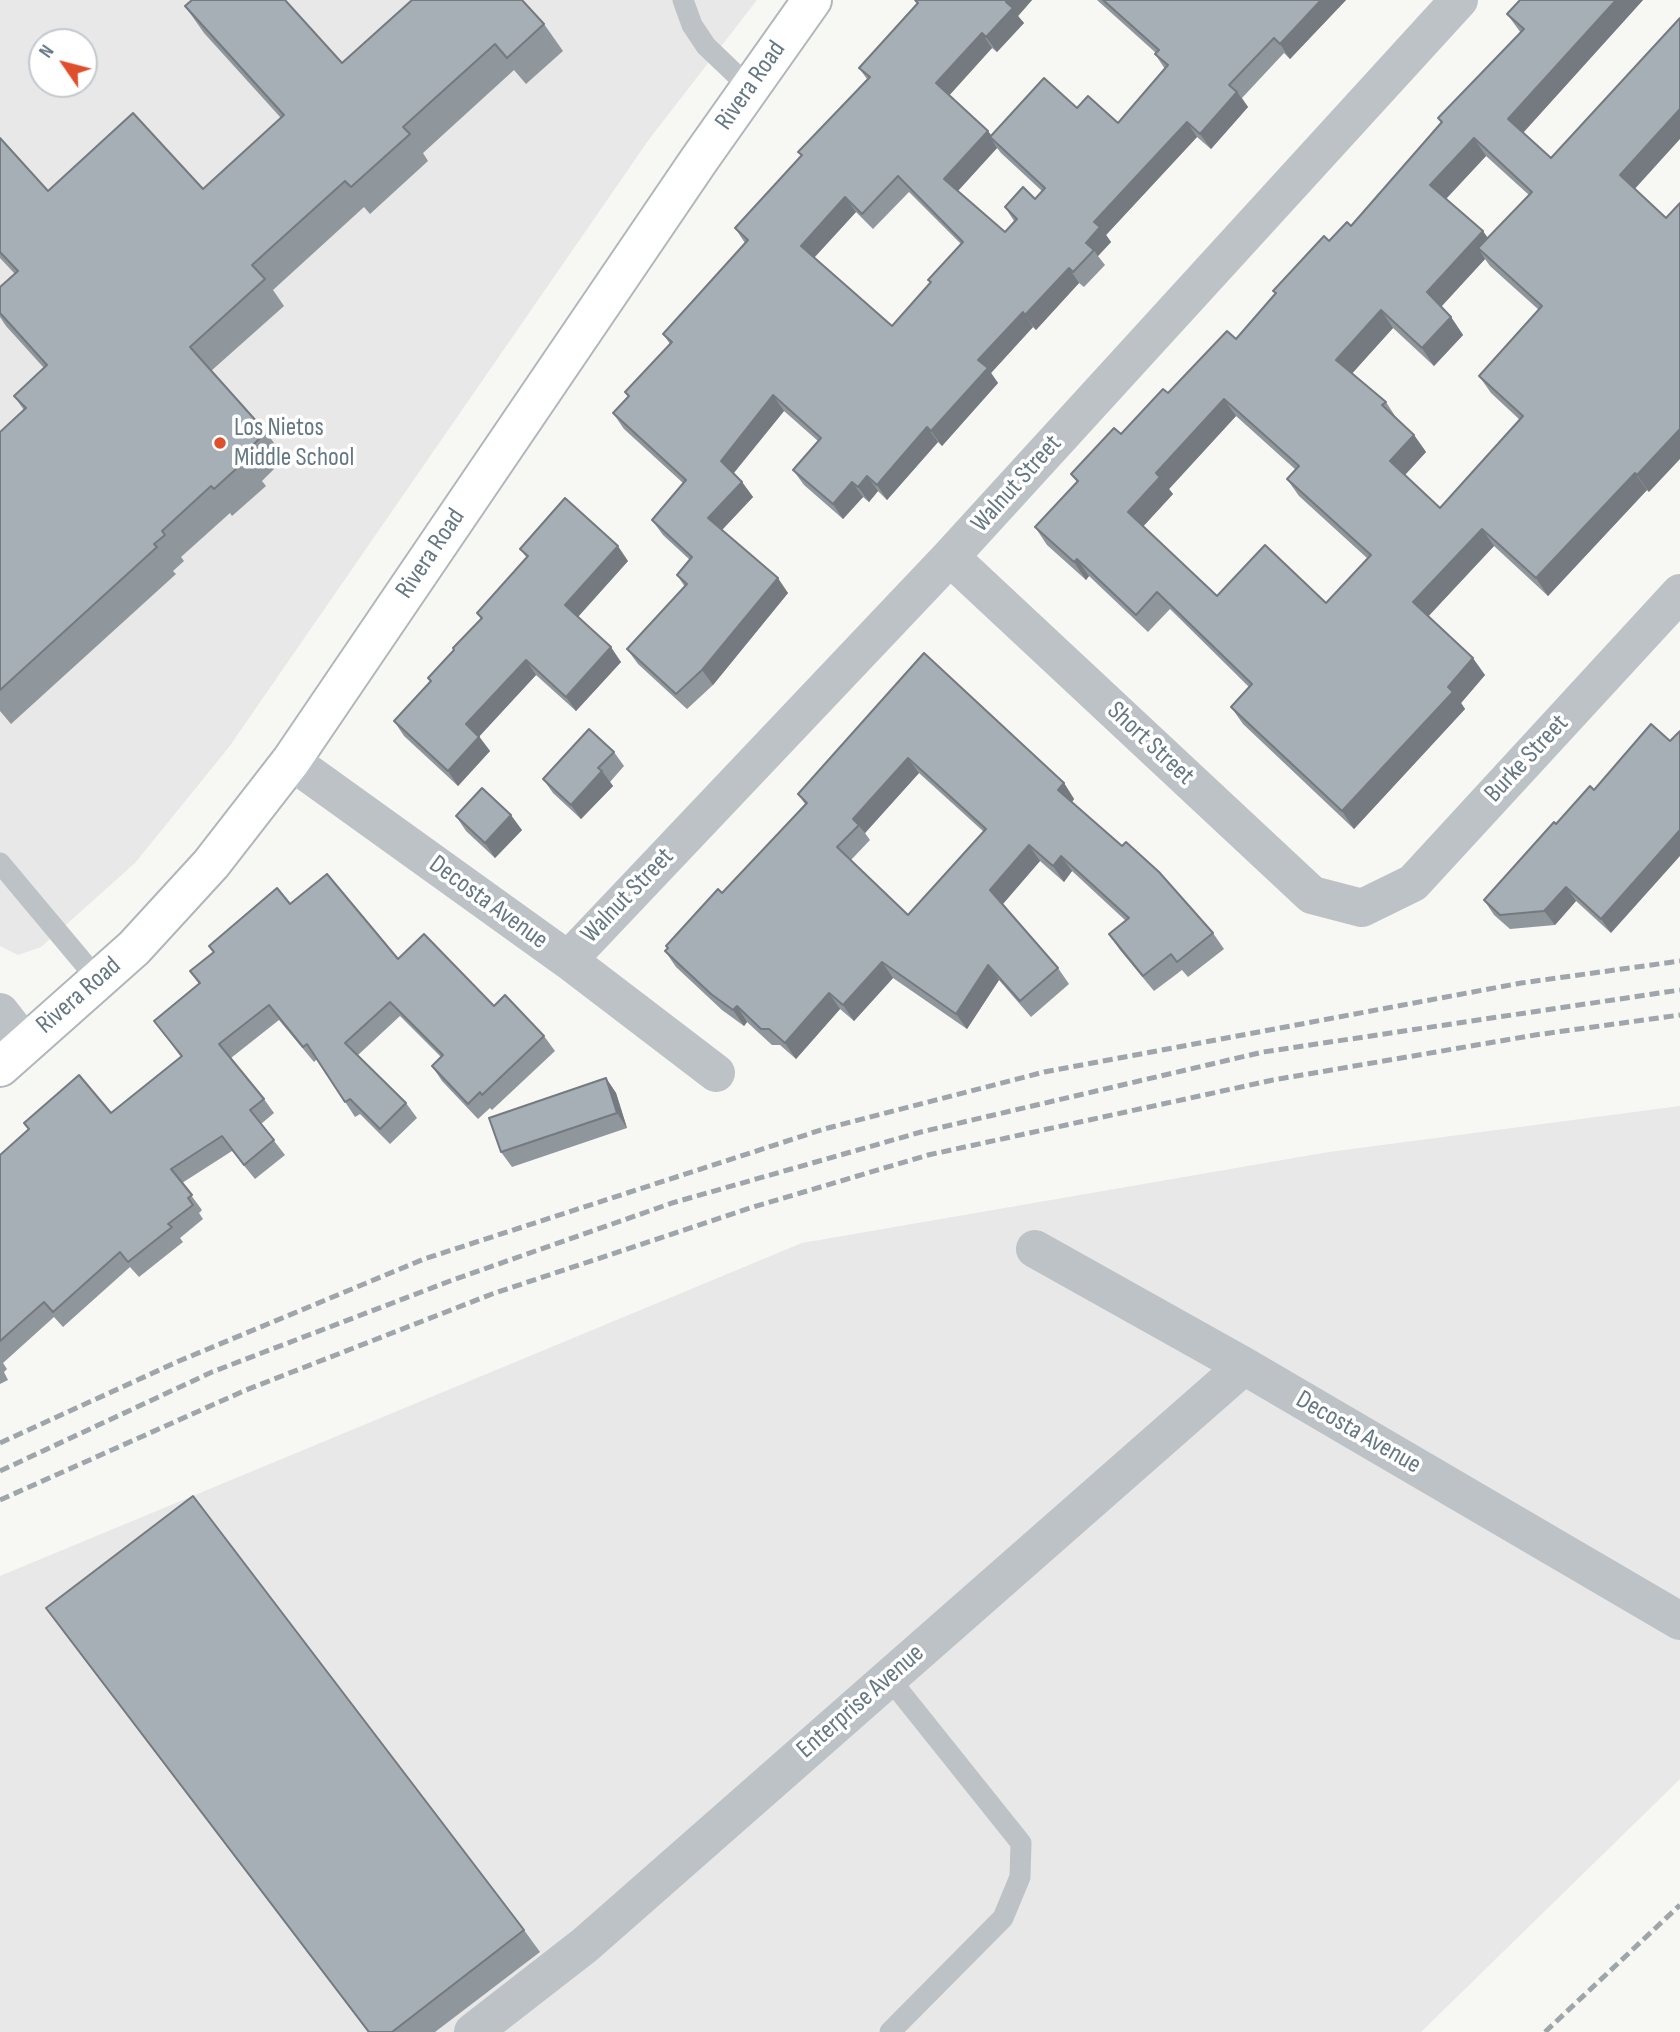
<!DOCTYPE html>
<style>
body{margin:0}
#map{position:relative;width:1680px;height:2032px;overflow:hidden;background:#f7f7f3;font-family:"Sofia Sans Condensed",sans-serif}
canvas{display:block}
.north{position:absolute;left:28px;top:28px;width:70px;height:70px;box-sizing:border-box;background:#fff;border:2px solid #c2c9ce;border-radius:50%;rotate:305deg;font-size:19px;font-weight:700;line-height:28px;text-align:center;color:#667884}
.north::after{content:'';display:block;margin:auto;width:24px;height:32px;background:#df4f2b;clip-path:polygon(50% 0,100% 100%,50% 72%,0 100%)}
</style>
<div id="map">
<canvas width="1680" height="2032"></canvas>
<div class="north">N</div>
</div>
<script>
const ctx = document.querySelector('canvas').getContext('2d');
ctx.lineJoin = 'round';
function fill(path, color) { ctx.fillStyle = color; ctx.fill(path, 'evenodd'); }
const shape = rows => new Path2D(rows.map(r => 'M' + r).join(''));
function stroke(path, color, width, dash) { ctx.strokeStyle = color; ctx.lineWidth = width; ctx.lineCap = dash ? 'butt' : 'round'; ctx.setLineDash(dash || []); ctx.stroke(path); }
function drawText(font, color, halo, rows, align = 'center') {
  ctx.font = font + ' "Sofia Sans Condensed",sans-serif'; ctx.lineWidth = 7; ctx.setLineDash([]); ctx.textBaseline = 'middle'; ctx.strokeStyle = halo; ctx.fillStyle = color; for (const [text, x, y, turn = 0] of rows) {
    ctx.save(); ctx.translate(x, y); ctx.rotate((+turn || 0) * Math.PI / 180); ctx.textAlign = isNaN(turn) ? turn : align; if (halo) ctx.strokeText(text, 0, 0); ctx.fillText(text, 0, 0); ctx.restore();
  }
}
fill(shape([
 [0,0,757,0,650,138,229,747,135,863,41,947,18,955,0,946],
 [42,42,84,42,84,84,42,84],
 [1680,1106,1680,1779,1421,2032,0,2032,0,1576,802,1243,1329,1152]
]), '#e7e8e7');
const secondary = shape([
 [0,1067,134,948,211,864,291,761,699,160,812,0]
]);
stroke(secondary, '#b0b6ba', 42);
stroke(shape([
 [683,0,692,25,706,46,750,88],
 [0,863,98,980],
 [889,1678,1021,1843,1020,1877,1003,1918,890,2032]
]), '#bdc2c6', 21);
stroke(shape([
 [950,557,1312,895,1362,908,1413,883,1680,593],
 [291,761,568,960,716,1073],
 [568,960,950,557,1459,0],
 [0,1012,25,1044],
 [1035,1249,1244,1366,1680,1621],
 [473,2032,585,1945,1244,1366]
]), '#bdc2c6', 38);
stroke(secondary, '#fff', 38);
stroke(shape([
 [0,1443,179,1361,424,1259,824,1129,1044,1072,1521,983,1680,961],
 [0,1471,212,1372,450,1281,672,1203,921,1132,1263,1052,1680,990],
 [0,1500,246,1390,492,1294,750,1208,928,1155,1273,1080,1535,1035,1680,1015],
 [1545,2032,1680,1905]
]), '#9fa6ab', 5, [10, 5]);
fill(shape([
 [915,0,1032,0,1018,16,1024,23,997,52,992,48,949,95,991,136,1077,108,1118,123,1165,69,1155,54,1156,53,1097,0,1346,0,1290,59,1284,53,1242,98,1248,107,1211,149,1197,137,1106,235,1111,242,1098,256,1105,265,1084,287,1079,283,1036,330,1033,327,991,373,998,383,942,446,938,442,887,500,878,491,869,502,863,497,843,519,804,485,793,470,818,441,784,411,734,473,742,482,753,497,722,530,788,593,713,685,687,709,638,664,627,649,685,587,677,575,690,560,663,535,652,520,683,483,624,429,613,413,628,397,625,392,670,344,663,334,745,243,735,228,801,156,798,152,867,79,859,68,917,3],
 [997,148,1001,153,1042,191,1035,199,1005,207,1014,221,1005,232,958,191],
 [909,192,961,244,928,280,930,283,892,326,814,258,856,212,873,229],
 [1643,0,1523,133,1551,158,1635,189,1649,492,1647,490,1548,596,1494,546,1428,616,1485,675,1461,703,1465,709,1354,829,1243,724,1231,707,1249,687,1170,609,1148,632,1089,576,1086,580,1047,545,1035,527,1077,482,1071,474,1121,434,1168,393,1236,339,1275,294,1273,291,1329,241,1351,226,1441,122,1438,118,1521,33,1507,14],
 [1486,156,1529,195,1488,238,1446,199],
 [1485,259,1490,266,1539,310,1479,376,1491,393,1520,420,1440,508,1405,475,1426,452,1414,435,1397,419,1386,402,1352,373,1393,328,1434,366,1463,335,1451,317,1441,307],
 [1236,416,1296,470,1287,479,1299,496,1367,558,1326,603,1217,596,1143,526,1173,494,1169,489],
 [185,6,342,63,544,24,563,51,526,84,514,70,423,153,428,161,370,214,364,207,273,290,284,306,211,371,266,432,285,458,262,481,266,486,232,516,230,513,181,557,184,561,173,571,176,574,11,724,0,711,0,432,24,410,14,396,44,368,6,326,0,317,0,287,15,274,0,258,0,138,48,191,203,189,281,118,204,33],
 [520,549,628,561,578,617,621,662,576,711,536,675,479,736,490,751,458,786,404,736,394,721,431,681,428,678,454,650,481,619,477,613,527,558],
 [924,653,1064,783,1074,799,1072,802,1213,933,1224,949,1188,977,1182,970,1154,991,1120,950,1109,934,1126,921,1072,871,1064,882,1040,861,1003,904,1058,968,1069,984,1031,1017,999,980,967,1029,893,978,854,1021,840,1009,796,1059,780,1045,772,1045,747,1022,744,1026,722,1010,676,967,665,951,722,893,805,804,798,794],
 [919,773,984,832,908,915,851,860,870,840,865,833],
 [614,752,624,766,610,782,613,786,581,819,553,793,543,779],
 [456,816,522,830,495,858,466,831],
 [1554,822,1611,933,1576,901,1555,925,1510,929,1494,915,1484,900],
 [290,904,494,1006,544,1036,555,1051,492,1110,490,1108,478,1119,442,1081,432,1066,441,1057,400,1016,358,1055,406,1103,417,1118,390,1144,360,1114,355,1117,317,1059,314,1062,279,1020,231,1058,264,1099,274,1113,261,1124,285,1155,255,1179,232,1151,182,1183,202,1210,199,1213,203,1219,180,1238,183,1242,139,1277,130,1267,63,1327,54,1317,3,1363,7,1369,4,1372,8,1380,0,1384,0,1155,111,1113,181,1057,154,1021,199,984,190,971],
 [606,1078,616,1093,627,1128,512,1167,501,1152],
 [46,1608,524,1930,540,1952,435,2032,368,2032,62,1630]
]), '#8f969c');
fill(shape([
 [1008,0,1032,0,1018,16,1024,23,997,52,986,37],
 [1321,0,1346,0,1290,59,1280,44],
 [1616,0,1643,0,1520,136,1508,119],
 [982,33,992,48,947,98,936,83],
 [1237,92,1248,107,1211,149,1200,134],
 [1680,109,1680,139,1632,192,1620,175],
 [1187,122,1197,137,1106,235,1111,242,1098,256,1094,250,1086,243,1094,222],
 [988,131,998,144,990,137,997,148,955,194,944,179],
 [1474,138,1486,156,1442,203,1430,185],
 [845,197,856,212,811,261,801,246],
 [1483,231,1495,248,1478,248,1485,259,1439,309,1427,292],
 [1069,268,1079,283,1036,330,1025,315],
 [1381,310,1393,328,1349,377,1336,360],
 [1023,312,1033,327,991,373,998,383,942,446,931,431,978,360],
 [1451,317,1463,335,1434,366,1422,348],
 [773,395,784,411,731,476,721,461],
 [1224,399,1236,416,1169,489,1173,494,1140,530,1128,512,1156,473],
 [927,427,938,442,887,500,877,485],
 [1680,429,1680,459,1649,492,1637,475],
 [1414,435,1426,452,1402,478,1390,461],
 [1635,473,1647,490,1548,596,1536,578],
 [867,476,878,491,869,502,858,487],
 [742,482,753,497,719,533,708,518],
 [852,482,863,497,843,519,833,504],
 [1482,529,1494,546,1425,620,1413,602],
 [618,546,628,561,575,620,565,605],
 [1077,559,1089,576,1086,580,1074,562],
 [778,578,788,593,713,685,702,670],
 [611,647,621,662,576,711,566,697],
 [1473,658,1485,675,1461,703,1465,709,1354,829,1342,811],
 [526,660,536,675,477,739,466,724],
 [479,737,490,751,458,786,448,771],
 [908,758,919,773,865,833,853,819],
 [602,771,613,786,581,819,571,805],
 [1064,783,1074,799,1069,806,1058,790],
 [511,815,522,830,495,858,485,843],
 [1680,830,1680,856,1611,933,1601,919],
 [1029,845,1040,861,1001,906,990,890],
 [1061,856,1072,871,1064,882,1053,866],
 [1566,887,1576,901,1555,925,1544,911],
 [882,962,893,978,854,1021,843,1005],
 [988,965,999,980,967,1029,956,1014],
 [829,993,840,1009,796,1059,785,1043],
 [737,1006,747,1022,744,1026,733,1010],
 [606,1078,616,1093,627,1128,617,1113]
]), '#747a7f');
const building = shape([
 [192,0,285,0,342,63,412,0,522,0,544,24,507,58,495,44,403,127,410,134,351,187,345,181,252,265,265,279,190,347,266,432,243,455,247,459,214,489,211,486,162,531,165,535,154,544,157,547,0,690,0,432,26,408,14,396,47,365,0,313,0,287,18,271,0,252,0,138,48,191,133,113,203,189,284,115,185,6,192,0],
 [915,0,1008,0,1006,2,1013,8,986,37,982,33,936,83,988,131,944,179,1005,232,1017,219,1005,207,1023,187,1035,199,1045,188,990,137,1044,78,1077,108,1088,96,1118,123,1168,65,1155,54,1159,50,1103,0,1321,0,1280,44,1274,38,1229,85,1237,92,1200,134,1187,122,1094,222,1100,227,1086,243,1094,250,1073,272,1069,268,1025,315,1023,312,978,360,988,368,931,431,927,427,877,485,867,476,858,487,852,482,833,504,793,470,821,438,773,395,721,461,742,482,708,518,778,578,702,670,676,694,627,649,687,584,677,575,692,557,652,520,686,480,613,413,629,396,625,392,672,342,663,334,748,240,735,228,802,155,798,152,870,77,859,68,918,3,915,0],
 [898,176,963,242,928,280,931,282,892,326,801,246,845,197,862,214,898,176],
 [1520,0,1616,0,1508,119,1551,158,1680,18,1680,109,1620,175,1666,218,1680,203,1680,429,1637,475,1635,473,1536,578,1482,529,1413,602,1473,658,1448,687,1453,692,1342,811,1231,707,1252,684,1157,592,1136,615,1077,559,1074,562,1035,527,1078,481,1071,474,1114,428,1121,434,1163,389,1168,393,1227,331,1236,339,1276,293,1273,291,1324,236,1329,241,1347,222,1351,226,1442,122,1438,118,1524,29,1507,14,1520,0],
 [1474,138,1532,192,1478,248,1542,306,1479,376,1523,416,1440,508,1390,461,1414,435,1382,405,1386,402,1336,360,1381,310,1422,348,1451,317,1427,292,1483,231,1430,185,1474,138],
 [1224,399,1299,466,1287,479,1371,555,1326,603,1265,545,1217,596,1128,512,1160,477,1156,473,1224,399],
 [565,498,618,546,565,605,611,647,566,697,526,660,466,724,479,737,448,771,394,721,431,681,428,678,454,650,453,648,482,618,477,613,528,556,520,549,565,498],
 [924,653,1064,783,1058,790,1122,846,1126,842,1159,872,1213,933,1177,962,1171,954,1143,976,1109,934,1129,918,1061,856,1053,866,1029,845,990,890,1058,968,1020,1001,988,965,956,1014,882,962,843,1005,829,993,785,1043,769,1029,761,1029,737,1006,733,1010,711,994,665,951,668,948,666,946,718,889,722,893,807,803,798,794,924,653],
 [908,758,986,829,908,915,837,847,859,825,853,819,908,758],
 [1651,724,1670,741,1680,731,1680,830,1601,919,1566,887,1544,911,1500,915,1484,900,1554,822,1556,824,1590,786,1594,790,1651,724],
 [589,729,614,752,598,768,602,771,571,805,543,779,589,729],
 [482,788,511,815,485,843,456,816,482,788],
 [327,874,398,959,424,934,494,1006,505,995,544,1036,482,1095,480,1092,468,1104,432,1066,443,1055,390,1002,345,1043,406,1103,380,1129,350,1099,345,1102,307,1044,303,1047,269,1005,219,1044,264,1099,250,1110,274,1140,244,1165,222,1136,171,1169,192,1195,188,1198,193,1205,168,1224,172,1227,128,1262,120,1252,53,1312,44,1302,0,1341,0,1155,29,1129,24,1123,79,1075,111,1113,182,1056,154,1021,200,983,190,971,214,952,209,946,277,888,290,904,327,874],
 [606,1078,617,1113,501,1152,489,1118,606,1078],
 [193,1496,524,1930,392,2032,369,2032,46,1608,193,1496]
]);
fill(building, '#a6afb5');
stroke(building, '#747a7f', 2);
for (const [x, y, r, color] of [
 [220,443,7,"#df4f2b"]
]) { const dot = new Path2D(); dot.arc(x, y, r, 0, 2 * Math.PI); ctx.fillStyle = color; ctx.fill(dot); stroke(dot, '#fff', 2.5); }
drawText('26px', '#667884', '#fff', [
 ["Rivera Road",751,86,-55],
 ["Walnut Street",1017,484,-48],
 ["Rivera Road",431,554,-56],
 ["Short Street",1150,744,43],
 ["Burke Street",1527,759,-47],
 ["Walnut Street",628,896,-46],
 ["Decosta Avenue",488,903,36],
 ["Rivera Road",79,996,-41],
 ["Decosta Avenue",1358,1433,30],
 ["Enterprise Avenue",861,1702,-41]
]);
drawText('26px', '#667884', '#fff', [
 ["Los Nietos",234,428],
 ["Middle School",234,458]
], 'left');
</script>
